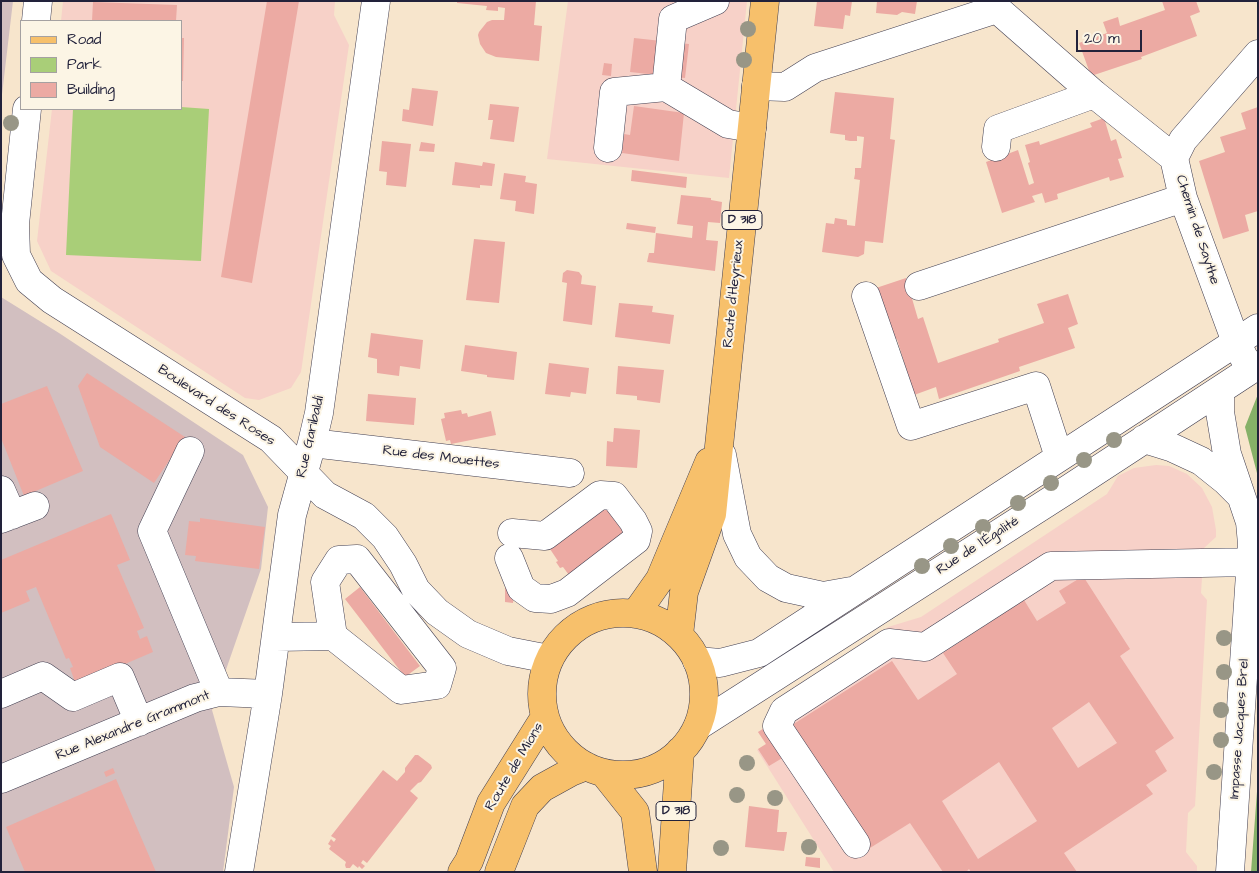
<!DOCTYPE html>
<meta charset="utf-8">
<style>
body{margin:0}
#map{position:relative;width:1259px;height:873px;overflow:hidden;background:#f7e5cc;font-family:"Architects Daughter",sans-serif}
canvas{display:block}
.frame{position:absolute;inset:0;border:2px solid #22223b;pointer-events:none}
.legend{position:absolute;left:20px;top:20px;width:162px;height:90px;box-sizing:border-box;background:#fcf5e5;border:1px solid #a5a1a1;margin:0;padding:6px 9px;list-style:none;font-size:15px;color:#22223b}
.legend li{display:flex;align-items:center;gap:10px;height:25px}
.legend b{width:25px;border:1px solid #a5a1a1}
.scale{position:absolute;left:1076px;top:30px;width:66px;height:22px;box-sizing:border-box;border:2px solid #22223b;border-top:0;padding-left:6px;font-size:15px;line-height:18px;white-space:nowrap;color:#22223b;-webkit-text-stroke:4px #fcf5e5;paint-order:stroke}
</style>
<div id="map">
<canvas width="1259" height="873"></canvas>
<div class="frame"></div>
<ul class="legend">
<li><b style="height:6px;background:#f7c06b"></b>Road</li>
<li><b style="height:14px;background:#a9ce78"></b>Park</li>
<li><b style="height:14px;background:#ecaaa3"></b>Building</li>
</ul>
<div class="scale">20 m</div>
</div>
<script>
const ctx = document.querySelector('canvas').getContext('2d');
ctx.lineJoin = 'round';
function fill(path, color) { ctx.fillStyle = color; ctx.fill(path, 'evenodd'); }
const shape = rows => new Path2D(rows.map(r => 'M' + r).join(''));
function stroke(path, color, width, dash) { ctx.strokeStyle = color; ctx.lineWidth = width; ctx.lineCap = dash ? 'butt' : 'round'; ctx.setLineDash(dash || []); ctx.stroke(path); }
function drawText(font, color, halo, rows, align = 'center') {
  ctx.font = font + ' "Architects Daughter",sans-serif'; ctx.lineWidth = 4; ctx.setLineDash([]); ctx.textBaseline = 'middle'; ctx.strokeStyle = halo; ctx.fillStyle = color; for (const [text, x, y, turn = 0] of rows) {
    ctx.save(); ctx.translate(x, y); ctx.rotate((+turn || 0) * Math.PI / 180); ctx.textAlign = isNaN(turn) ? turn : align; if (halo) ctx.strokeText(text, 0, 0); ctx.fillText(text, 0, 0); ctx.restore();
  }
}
fill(shape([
 [63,1,335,1,334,15,349,45,301,372,291,388,259,400,245,398,51,271,37,241,52,109,181,109,181,21,61,21],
 [568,1,747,1,729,178,547,159],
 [1156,465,1169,466,1187,474,1202,488,1212,507,1216,530,1216,537,1204,548,1201,593,1207,600,1195,806,1188,813,1186,852,1197,866,1197,872,834,872,757,750,766,744,758,732,766,727,774,702,888,627,921,617,1107,494,1118,476,1134,468]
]), '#f7d1c8');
fill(shape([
 [1,1,13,1,1,103],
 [1,297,59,333,243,455,268,507,261,569,212,710,234,787,223,872,1,872]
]), '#d2bfc0');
fill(shape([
 [181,107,209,109,201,261,66,255,73,109,181,109]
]), '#a9ce78');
fill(shape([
 [1258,394,1258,477,1245,427],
 [1258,778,1258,872,1251,872]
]), '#86b168');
fill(shape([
 [267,1,299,1,252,283,221,277],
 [457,1,536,1,534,25,542,26,539,61,496,57,486,53,480,44,478,35,479,32,487,22,492,20,504,20,505,8,498,7,498,11,486,10,487,6,457,3],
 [817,1,852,1,850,16,845,15,843,29,814,26],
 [877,1,917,1,915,14,902,12,897,15,876,13],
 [1162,1,1196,1,1200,12,1190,16,1197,36,1141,57,1142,59,1091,76,1079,43,1107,33,1103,22,1118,17,1120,26,1165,10],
 [93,2,177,5,176,21,92,21],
 [181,38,184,38,183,81,181,81],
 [634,38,689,44,685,78,630,72],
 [604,63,612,64,611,76,602,75],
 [412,88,438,91,433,126,402,121,403,109,409,110],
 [835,92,894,98,890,139,895,140,883,243,865,241,864,254,858,257,822,252,826,223,834,224,835,218,847,220,847,225,855,226,860,180,854,179,855,174,855,168,861,168,864,137,857,136,857,141,850,141,845,140,845,135,830,133],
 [490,104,519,107,514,142,490,139,493,120,488,120],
 [634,106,684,113,679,161,622,153,624,134,630,135],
 [1258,107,1258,211,1245,215,1249,231,1223,239,1199,161,1225,152,1220,137,1246,129,1241,113],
 [1104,118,1111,141,1116,139,1122,158,1118,159,1124,177,1110,181,1109,177,1057,194,1058,199,1045,203,1042,193,1032,196,1035,202,1002,213,986,162,1018,150,1029,185,1034,183,1028,163,1030,162,1025,145,1039,141,1040,145,1092,127,1090,123],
 [382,141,411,144,406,187,386,185,387,172,379,171],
 [421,142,435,144,434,152,419,151],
 [455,162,482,166,483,162,495,164,492,186,480,185,480,188,452,185],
 [632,170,687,177,686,188,631,181],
 [504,173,526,176,525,182,537,184,534,214,515,211,516,201,500,199],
 [681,195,711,198,711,200,722,202,720,223,708,222,706,240,718,241,715,271,647,262,649,253,654,253,656,233,692,238,693,226,677,224],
 [627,223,656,227,655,233,626,229],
 [474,239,505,242,499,303,466,300],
 [567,270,579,272,582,276,581,284,596,286,592,325,563,321,567,283,562,282,563,273],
 [906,278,918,319,923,317,938,363,999,342,998,339,1044,323,1037,304,1068,294,1078,324,1068,328,1075,348,1019,367,1020,371,939,399,936,387,914,395,897,339,892,340,876,288],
 [619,303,653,306,652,312,674,315,670,344,615,337],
 [371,333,423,340,420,369,400,366,399,376,377,373,377,359,368,357],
 [465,345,517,352,514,380,487,377,487,375,461,371],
 [549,363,589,368,586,394,571,392,570,397,545,394],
 [618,366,664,370,660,403,637,400,637,396,616,394],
 [87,373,185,437,154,483,100,447,78,386],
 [47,386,83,471,24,496,1,438,1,404],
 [368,394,416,398,414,425,366,421],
 [461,410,462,414,467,413,468,417,491,411,496,435,451,444,450,440,446,441,441,419,445,418,444,413],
 [614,428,640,430,637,468,606,466,607,441,613,442],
 [605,500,631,535,572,579,563,567,560,568,556,562,558,561,546,543],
 [111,514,130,560,117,565,144,628,137,631,140,639,147,636,153,652,76,685,70,668,73,667,69,658,66,659,36,587,26,591,30,601,1,613,1,560],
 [200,518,265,527,259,569,195,561,196,556,185,555,189,521,200,522],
 [1083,576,1130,649,1120,656,1174,738,1155,751,1167,771,1146,785,1153,794,1064,853,1077,872,971,872,969,869,966,872,943,872,910,823,870,848,789,727,892,661,918,700,957,674,943,653,1024,600,1037,621,1066,603,1059,591],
 [1089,702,1117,743,1078,768,1052,728],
 [999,762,1037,821,978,859,942,801],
 [360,587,420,666,405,677,345,599],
 [505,588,514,589,513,603,505,602],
 [766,727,784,757,769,766,758,749,766,744,758,732],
 [415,755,418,755,431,765,432,768,421,782,418,783,410,791,418,798,367,863,363,860,361,863,365,866,362,869,359,866,358,868,353,864,350,868,346,868,345,865,346,862,329,849,331,846,328,844,331,839,334,842,336,839,331,836,383,770,397,781,405,772,405,768],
 [113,768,115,773,106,777,104,772],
 [116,779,156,872,25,872,6,827],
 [749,806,779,810,777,832,787,832,784,851,745,847],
 [806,857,820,858,820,868,805,866]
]), '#ecaaa3');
const minor = shape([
 [715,1,673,19,666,87,728,124,752,128],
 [36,21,38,1],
 [756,86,785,87,815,68,997,9,1094,94,1174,158],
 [27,109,15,224,16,255,29,281,52,300,271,439,325,495,364,516,385,537,403,564,416,590,437,612,468,634,508,651,549,659],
 [996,147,998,129,1094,94],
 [608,148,614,92,666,87],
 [919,286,1183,198],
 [866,296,911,426,1036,386,1059,457],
 [1244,358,1233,334,1183,198,1174,158,1183,140,1258,54],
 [1220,390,1220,412,1227,454,1250,522,1252,544,1230,872],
 [1144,439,1173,448,1201,461,1226,481,1239,494],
 [312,443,570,473],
 [190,451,152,531,219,692],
 [722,455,737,534,748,557,768,578,786,588,823,596,851,591],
 [1,490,12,515],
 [1,519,35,506],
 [509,558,521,588,535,598,551,599,567,593,636,540,638,531,633,521,614,496,600,495,545,536,512,533],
 [276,637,333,636,401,690,437,685,442,668,357,559,339,560,325,582,333,636],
 [697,661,720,663,759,653,1258,328],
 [1,694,43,676,73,697,120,677,139,722],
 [698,726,1070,488,1258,365],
 [1,779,195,698,219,692,268,694],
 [856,844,777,726,784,711,889,643,925,647,1051,566,1251,562],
 [239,872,268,694,292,515,312,443,319,413,376,1]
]);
const major = shape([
 '542 694a81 81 0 1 1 162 0a81 81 0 1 1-162 0Z',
 [636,613,660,579,709,462],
 [679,635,684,592,712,514,765,1],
 [604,773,635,812,643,872],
 [462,872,469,861,491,803,545,717],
 [499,872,525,806,542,788,571,772,586,766],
 [672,872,680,751]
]);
stroke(minor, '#423f51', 29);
stroke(major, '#423f51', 29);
stroke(minor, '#fff', 28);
stroke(major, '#f7c06b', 28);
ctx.fillStyle = '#989686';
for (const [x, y] of [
 [748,29],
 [744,60],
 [11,123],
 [1114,440],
 [1084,460],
 [1051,483],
 [1018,503],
 [983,527],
 [951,546],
 [922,566],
 [1224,638],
 [1224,672],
 [1221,710],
 [1221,740],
 [747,763],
 [1214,772],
 [737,795],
 [775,798],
 [809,847],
 [721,848]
]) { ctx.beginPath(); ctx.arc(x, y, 8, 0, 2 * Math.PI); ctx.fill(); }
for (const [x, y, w] of [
 [742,220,40],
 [676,811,40]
]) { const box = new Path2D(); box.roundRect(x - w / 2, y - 9.5, w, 19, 4); ctx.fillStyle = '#fcf5e5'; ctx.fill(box); stroke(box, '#22223b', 1); }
drawText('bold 12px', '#22223b', null, [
 ["D 318",742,220],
 ["D 318",676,811]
]);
drawText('14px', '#22223b', '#fcf5e5', [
 ["Chemin de Saythe",1197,230,72],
 ["Route d'Heyrieux",734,294,-84],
 ["Boulevard des Roses",216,406,33],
 ["Rue Garibaldi",311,437,-77],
 ["Rue des Mouettes",441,458,7],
 ["Rue de l'Égalité",978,546,-33],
 ["Rue Alexandre Grammont",133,726,-22],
 ["Impasse Jacques Brel",1240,729,-86],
 ["Route de Mions",515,767,-59]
]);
</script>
